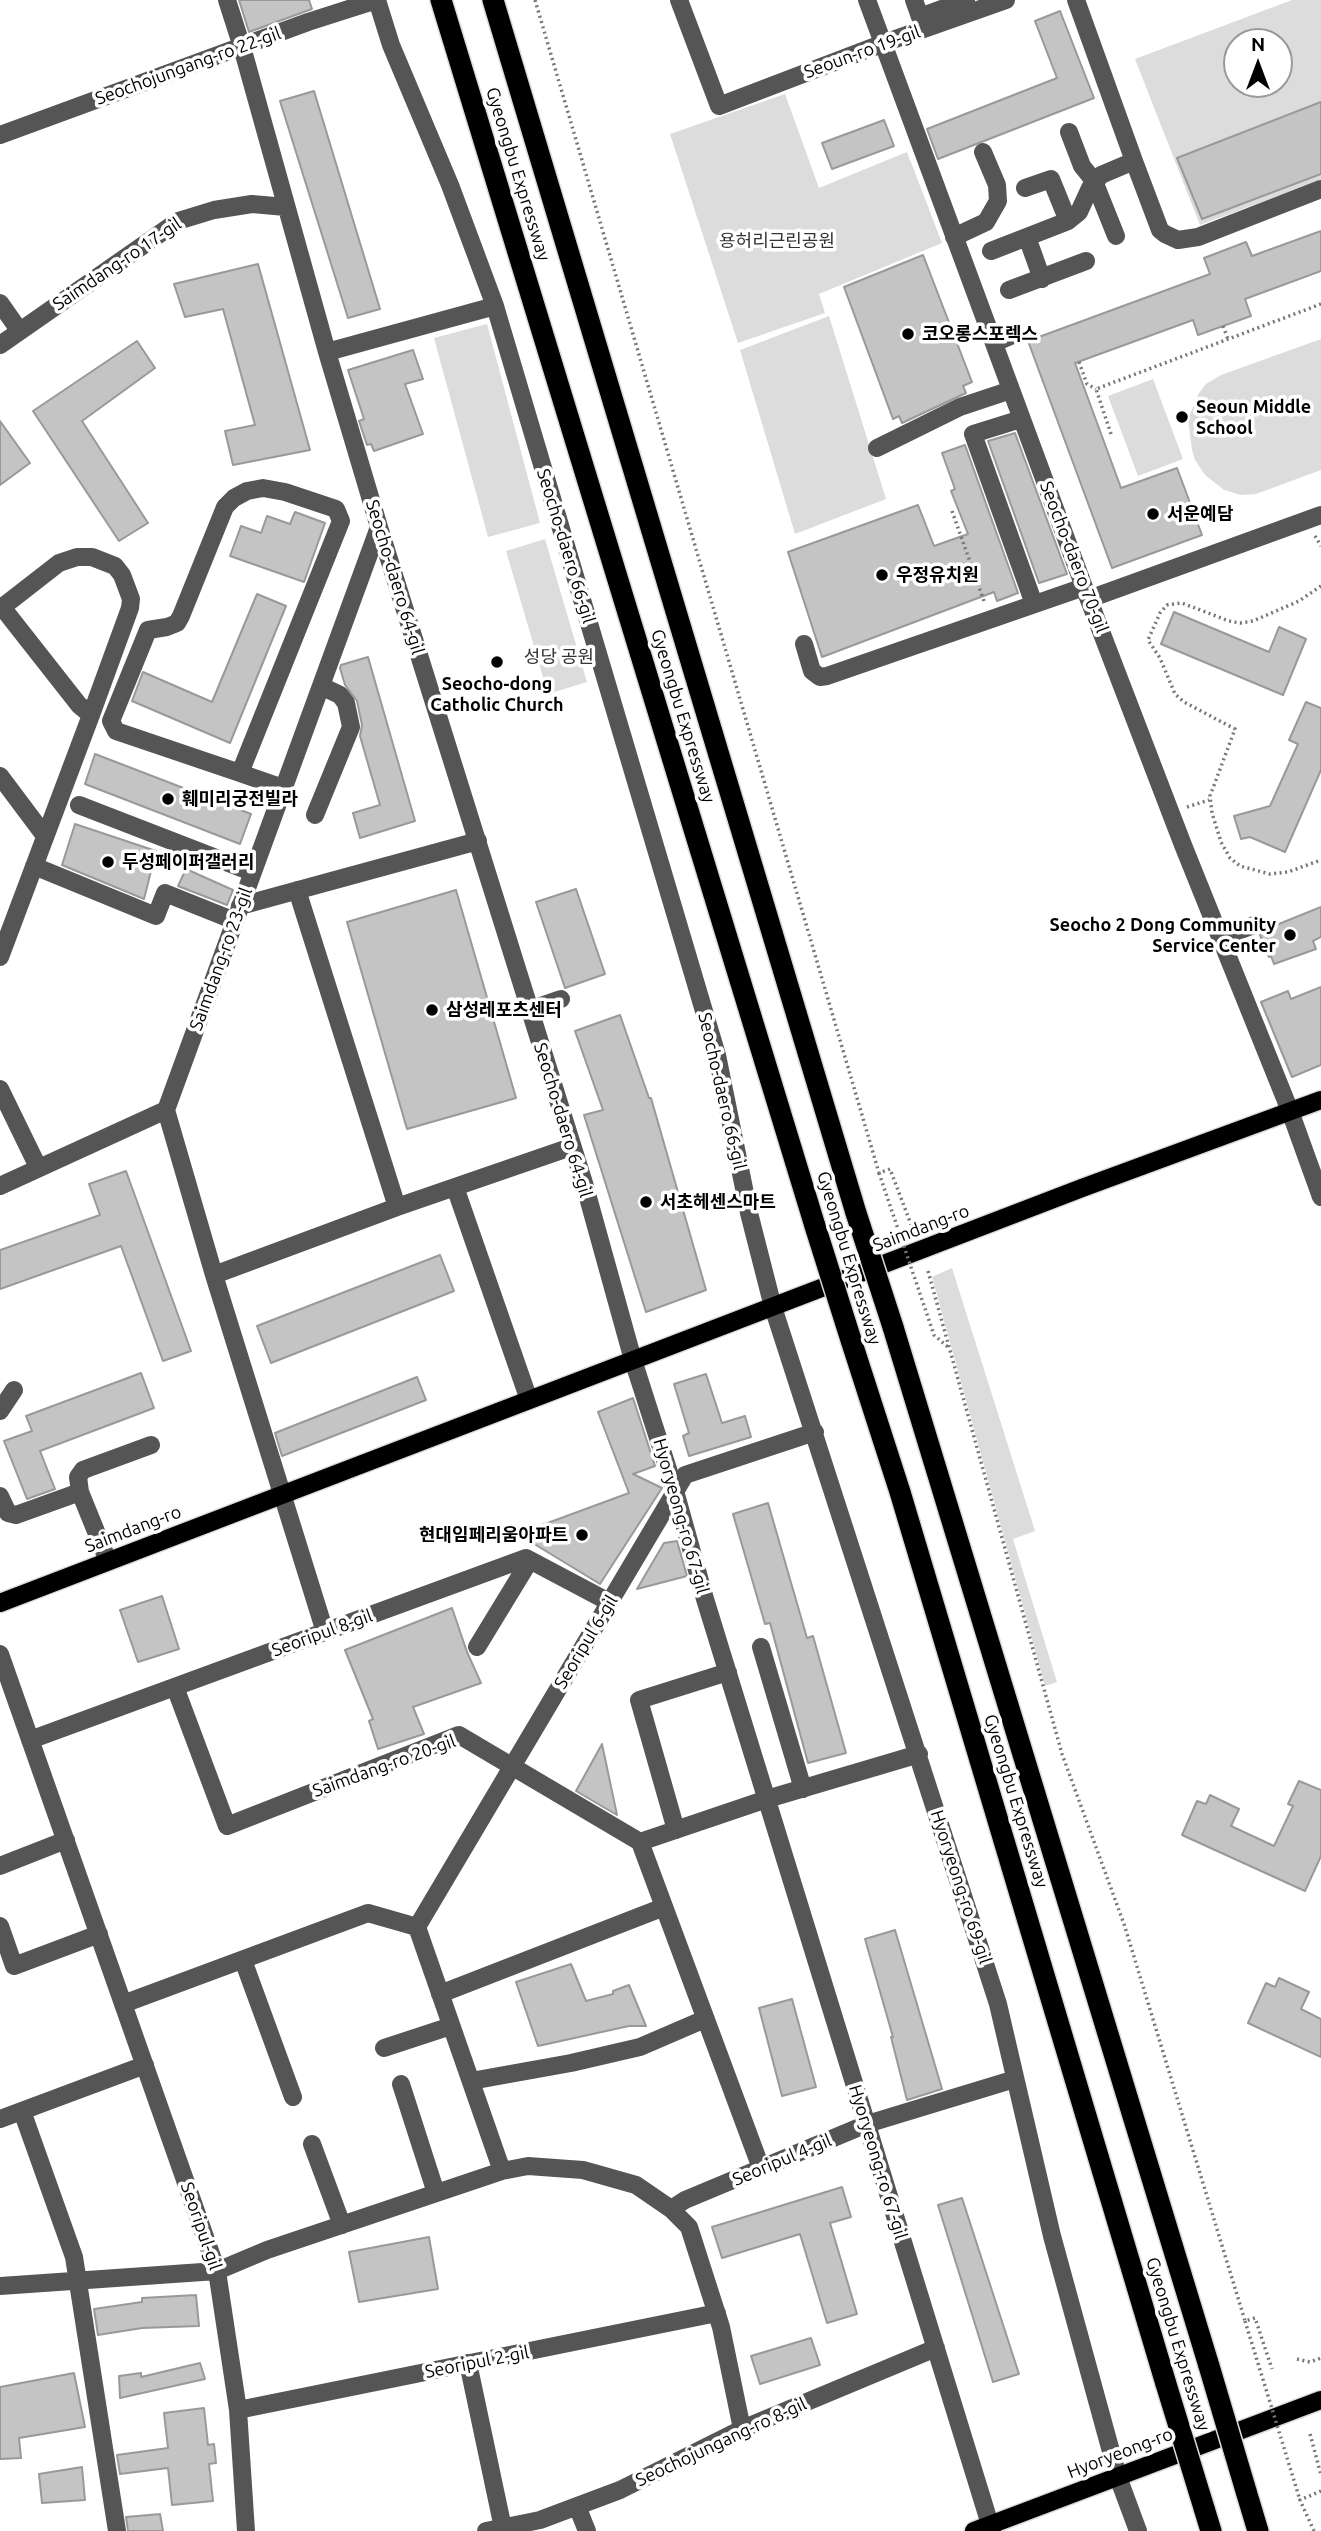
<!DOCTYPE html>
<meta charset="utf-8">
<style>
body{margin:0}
#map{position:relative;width:1321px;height:2531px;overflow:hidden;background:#fff;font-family:Ubuntu,sans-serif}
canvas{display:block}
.north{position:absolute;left:1223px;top:28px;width:70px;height:70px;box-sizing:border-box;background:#fff;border:2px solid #999;border-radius:50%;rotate:0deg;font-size:19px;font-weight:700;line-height:28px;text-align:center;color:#000}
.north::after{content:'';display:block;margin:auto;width:24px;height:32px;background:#000;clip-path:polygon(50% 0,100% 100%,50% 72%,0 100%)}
</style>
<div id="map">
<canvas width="1321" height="2531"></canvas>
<div class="north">N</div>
</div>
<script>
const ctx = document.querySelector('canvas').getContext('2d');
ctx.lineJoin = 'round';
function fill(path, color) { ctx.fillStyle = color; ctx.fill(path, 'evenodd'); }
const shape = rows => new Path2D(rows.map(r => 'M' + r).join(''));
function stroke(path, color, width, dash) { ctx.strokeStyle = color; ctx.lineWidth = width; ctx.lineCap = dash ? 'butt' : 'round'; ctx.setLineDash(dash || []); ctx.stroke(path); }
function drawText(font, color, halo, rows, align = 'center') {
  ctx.font = font + ' Ubuntu,"Noto Sans KR",sans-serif'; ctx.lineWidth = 7; ctx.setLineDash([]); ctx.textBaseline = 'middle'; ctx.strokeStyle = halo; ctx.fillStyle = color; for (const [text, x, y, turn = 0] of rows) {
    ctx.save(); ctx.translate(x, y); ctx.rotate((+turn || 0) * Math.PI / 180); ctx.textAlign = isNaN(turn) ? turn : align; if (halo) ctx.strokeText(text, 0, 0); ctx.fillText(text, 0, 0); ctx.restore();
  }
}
fill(shape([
 [1292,0,1321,0,1321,180,1200,225,1135,59],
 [1237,42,1279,42,1279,84,1237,84],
 [785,94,819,188,907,152,942,243,819,294,825,313,738,343,670,134],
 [829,316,886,499,795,534,740,350],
 [487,324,540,523,488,537,434,338],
 [1321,339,1321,470,1256,494,1241,495,1224,490,1205,475,1195,460,1192,450,1188,419,1199,393,1206,384,1221,375],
 [1153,379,1183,459,1138,476,1108,396],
 [545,539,587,682,548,694,506,551],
 [952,1268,1035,1531,1013,1539,1057,1682,1045,1686,932,1277]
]), '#dcdcdc');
const building = shape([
 [239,0,309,0,312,9,249,32,239,0],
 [1060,11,1094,98,938,159,927,129,1057,78,1035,21,1060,11],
 [314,91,380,309,348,318,280,101,314,91],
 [1321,102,1321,174,1202,219,1177,158,1321,102],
 [884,120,894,146,832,169,822,143,884,120],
 [1321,231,1321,271,1245,299,1251,316,1198,335,1193,320,1075,363,1121,488,1177,468,1202,535,1112,568,1028,341,1210,274,1204,258,1246,242,1252,256,1321,231],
 [923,255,972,382,963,386,966,393,902,423,899,416,893,419,844,287,923,255],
 [258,264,310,450,233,465,225,431,255,425,223,309,185,317,174,284,258,264],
 [137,341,155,368,82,421,148,523,119,541,33,411,137,341],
 [413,350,423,379,405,384,423,434,374,451,371,444,367,445,359,421,364,419,348,370,413,350],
 [0,421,30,463,0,485,0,421],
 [1015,433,1067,574,1039,583,988,441,1015,433],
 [965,445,1018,593,997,601,994,592,822,657,788,552,918,505,934,546,968,534,951,491,955,489,942,453,965,445],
 [295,512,325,523,304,582,230,556,241,526,261,533,267,516,290,524,295,512],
 [257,594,286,606,230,743,132,701,143,672,212,702,257,594],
 [1174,612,1269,652,1279,627,1306,639,1283,695,1161,644,1174,612],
 [368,657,415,821,360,838,353,813,380,805,360,736,362,725,357,701,345,685,340,668,341,665,368,657],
 [1306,702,1321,708,1321,770,1285,852,1250,837,1241,839,1234,816,1270,806,1298,744,1289,740,1306,702],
 [95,754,251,814,240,844,85,784,95,754],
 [75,824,156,851,144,899,62,865,75,824],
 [186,869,233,890,227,905,178,886,186,869],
 [576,889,605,974,565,988,536,902,576,889],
 [456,890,516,1098,407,1129,347,922,456,890],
 [1321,907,1321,937,1313,941,1316,949,1274,964,1271,956,1269,957,1260,935,1264,930,1321,907],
 [1321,987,1321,1065,1292,1077,1261,1002,1288,991,1291,999,1321,987],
 [620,1015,649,1098,651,1098,706,1290,646,1312,584,1115,603,1110,575,1031,620,1015],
 [126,1171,191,1351,163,1361,121,1246,0,1289,0,1250,100,1215,89,1184,126,1171],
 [440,1255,454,1291,271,1363,257,1326,440,1255],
 [141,1373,154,1408,40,1451,55,1489,27,1499,4,1441,32,1431,26,1416,141,1373],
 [706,1374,722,1423,745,1416,751,1437,689,1456,683,1436,689,1433,674,1384,706,1374],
 [417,1377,426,1400,282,1456,275,1433,417,1377],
 [633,1398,655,1466,633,1474,662,1488,600,1584,531,1542,534,1528,629,1493,598,1412,633,1398],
 [768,1503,807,1638,813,1636,846,1753,808,1763,770,1623,765,1624,733,1514,768,1503],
 [677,1541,687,1576,637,1589,664,1543,677,1541],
 [162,1596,179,1649,138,1662,120,1610,162,1596],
 [452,1608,467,1652,481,1683,413,1707,424,1734,378,1749,369,1721,373,1719,345,1650,452,1608],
 [602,1744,617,1815,576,1791,602,1744],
 [1299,1781,1321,1790,1321,1856,1305,1891,1182,1835,1197,1801,1206,1804,1210,1795,1239,1809,1231,1826,1274,1846,1293,1806,1288,1804,1299,1781],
 [895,1930,942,2089,907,2100,891,2037,893,2037,865,1939,895,1930],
 [571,1964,586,2001,613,1994,613,1991,629,1985,646,2026,629,2026,538,2046,516,1982,571,1964],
 [1279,1978,1309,1992,1301,2009,1321,2019,1321,2057,1248,2023,1266,1983,1275,1987,1279,1978],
 [792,1999,816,2087,782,2096,759,2008,792,1999],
 [842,2187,851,2217,830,2223,857,2314,827,2323,800,2234,722,2258,712,2227,842,2187],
 [962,2198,1019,2374,993,2382,938,2205,962,2198],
 [429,2237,438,2289,359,2302,349,2252,429,2237],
 [196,2295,199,2326,142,2328,98,2335,94,2309,142,2302,142,2298,196,2295],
 [811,2338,820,2365,760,2384,751,2356,811,2338],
 [200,2363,205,2379,120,2398,119,2376,141,2373,141,2377,200,2363],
 [74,2373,85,2427,19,2438,21,2458,0,2459,0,2387,74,2373],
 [204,2408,208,2445,214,2444,216,2463,209,2464,213,2501,172,2505,168,2468,120,2474,117,2455,168,2448,164,2413,204,2408],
 [82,2467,85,2500,42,2503,39,2474,82,2467],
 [160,2514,163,2531,128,2531,126,2517,160,2514]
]);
fill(building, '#c4c4c4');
stroke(building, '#999', 2);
const major = shape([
 [0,1603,1082,1188,1321,1100],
 [974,2531,1321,2400]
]);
const highway = shape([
 [441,0,815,1226],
 [493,0,856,1213],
 [893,1327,1209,2366],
 [851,1340,900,1492,1166,2384],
 [1246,2491,1258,2531],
 [1204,2508,1211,2531]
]);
stroke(major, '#dbdbdb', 21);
stroke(highway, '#dbdbdb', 24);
stroke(shape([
 [535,0,879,1173,890,1169,912,1227],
 [1223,326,1228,339],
 [1079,362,1087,384,1096,389],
 [1111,434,1096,389,1321,304],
 [952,511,985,604],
 [1315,536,1321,546],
 [1321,586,1299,601,1253,621,1240,623,1229,621,1182,603,1167,605,1160,613,1148,640,1160,658,1175,694,1184,702,1235,729,1210,796,1212,813,1221,842,1230,858,1240,866,1270,874,1288,872,1321,860],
 [1187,807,1209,800],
 [928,1271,1062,1754,1124,1924,1245,2321,1255,2318,1272,2369],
 [1297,2359,1310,2362,1321,2358],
 [1310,2434,1321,2475],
 [1314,2531,1300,2500,1321,2491]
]), '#777', 3.5, [2, 3.5]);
stroke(shape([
 [227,0,242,47,327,352,379,527,584,1183,633,1360,675,1491,705,1599,992,2531],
 [377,0,391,45,450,185,495,306,717,1055,749,1213,773,1307,998,2004,1052,2236,1118,2477,1138,2531],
 [679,0,719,106,884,43,1006,0],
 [867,0,1084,587,1183,845,1290,1111,1321,1197],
 [914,0,920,17,966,0],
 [1076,0,1134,161,1160,230,1165,234,1178,240,1198,237,1321,189],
 [1069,132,1082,166,1094,181,1116,236],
 [0,135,308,22,377,0],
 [1025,188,1051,179,1068,221],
 [954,237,986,222,998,201,997,185,983,152],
 [1027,237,1042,279],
 [991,251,1068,221,1079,212,1090,188,1101,175,1134,161],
 [1009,290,1086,261],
 [0,303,19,330],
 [994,343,1013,335],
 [0,345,178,221,214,210,252,204,286,207],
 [327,352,495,306],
 [1021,419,973,434,1034,604],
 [877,448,960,407,1011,390],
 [1089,599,1321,515],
 [2,607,79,705,91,715],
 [0,609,59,563,77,557,92,557,115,566,122,575,131,599,130,608,91,715,0,957],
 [804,644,812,671,820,677,827,676,1084,587],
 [240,773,341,521,336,509,285,492,263,488,247,491,234,498,225,507,181,616,177,623,167,627,148,630,111,721,116,731,240,773,283,788],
 [0,776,45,836],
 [79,805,252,872],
 [315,815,351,727,346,703,340,695,321,686],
 [34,866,156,916,165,893,235,921],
 [297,890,397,1207],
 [240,906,478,841],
 [1221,937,1254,925],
 [529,1010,561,999],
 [0,1089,38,1167],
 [0,1186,166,1110],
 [455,1187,529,1400],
 [214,1275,397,1207,571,1147],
 [0,1411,14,1390],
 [0,1496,8,1513,16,1515,80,1492],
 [108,1561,80,1492,78,1477,83,1470,151,1445],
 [325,1632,214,1275,166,1110,379,527],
 [477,1647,530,1560],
 [761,1647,803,1789],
 [0,1654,217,2271,238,2410,246,2531],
 [175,1687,227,1826,459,1735,640,1842,761,2168],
 [30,1740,526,1558,609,1602],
 [676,1830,639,1700,728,1672],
 [640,1842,767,1799,919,1754],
 [0,1866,66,1840],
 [0,1926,14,1966,99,1934],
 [417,1927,685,1475,815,1432],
 [243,1960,293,2097],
 [440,1994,664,1907],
 [123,2004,368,1913,417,1927,502,2171],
 [384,2048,451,2026],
 [471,2081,571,2063,640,2047,705,2019],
 [401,2084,436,2193],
 [22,2111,74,2257,117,2531],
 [0,2119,145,2065],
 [312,2144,342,2225],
 [671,2209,685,2200,867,2124,1015,2079],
 [0,2286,217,2271,267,2250,502,2171,528,2166,583,2170,636,2185,671,2209,689,2227,721,2327,742,2429],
 [468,2363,503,2528],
 [238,2410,717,2313],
 [577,2506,587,2531],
 [486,2531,540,2520,620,2490,742,2429,936,2348]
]), '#555', 18);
stroke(major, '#000', 18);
stroke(highway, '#000', 21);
const highwayBridge = shape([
 [856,1213,893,1327],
 [815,1226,851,1340],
 [1209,2366,1246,2491],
 [1166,2384,1204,2508]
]);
stroke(highwayBridge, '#dbdbdb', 24, []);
stroke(shape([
 [879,1173,934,1335,949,1348],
 [1245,2321,1300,2500]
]), '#777', 3.5, [2, 3.5]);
stroke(highwayBridge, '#000', 21);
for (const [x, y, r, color] of [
 [908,334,7,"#000"],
 [1182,417,7,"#000"],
 [1153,514,7,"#000"],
 [882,575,7,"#000"],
 [497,662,7,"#000"],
 [168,799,7,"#000"],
 [108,862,7,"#000"],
 [1290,935,7,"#000"],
 [432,1010,7,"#000"],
 [646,1202,7,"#000"],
 [582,1535,7,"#000"]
]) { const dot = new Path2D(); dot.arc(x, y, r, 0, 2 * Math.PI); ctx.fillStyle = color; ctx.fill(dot); stroke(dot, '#fff', 2.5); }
drawText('18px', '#000', '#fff', [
 ["Seoun-ro 19-gil",862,52,-20],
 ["Seochojungang-ro 22-gil",188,66,-20],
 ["Gyeongbu Expressway",518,174,73],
 ["Saimdang-ro 17-gil",117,264,-34],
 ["Seocho-daero 66-gil",566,546,73],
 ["Seocho-daero 70-gil",1074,557,69],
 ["Seocho-daero 64-gil",395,577,73],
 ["Gyeongbu Expressway",683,716,73],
 ["Saimdang-ro 23-gil",221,959,-70],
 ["Seocho-daero 66-gil",722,1091,77],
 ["Seocho-daero 64-gil",563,1120,73],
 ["Saimdang-ro",921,1228,-21],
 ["Gyeongbu Expressway",849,1258,73],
 ["Hyoryeong-ro 67-gil",681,1516,74],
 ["Saimdang-ro",133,1529,-21],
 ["Seoripul 8-gil",322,1633,-20],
 ["Seoripul 6-gil",586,1642,-59],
 ["Saimdang-ro 20-gil",384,1766,-20],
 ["Gyeongbu Expressway",1016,1801,73],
 ["Hyoryeong-ro 69-gil",961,1887,72],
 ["Seoripul 4-gil",782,2160,-23],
 ["Hyoryeong-ro 67-gil",878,2162,73],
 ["Seoripul-gil",201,2226,71],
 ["Gyeongbu Expressway",1178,2344,73],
 ["Seoripul 2-gil",477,2362,-11],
 ["Seochojungang-ro 8-gil",721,2442,-25],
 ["Hyoryeong-ro",1120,2453,-21]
]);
drawText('18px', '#333', '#fff', [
 ["용허리근린공원",777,241],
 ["성당 공원",559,657]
]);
drawText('bold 18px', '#000', '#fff', [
 ["코오롱스포렉스",922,334],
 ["Seoun Middle",1196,407],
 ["School",1196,428],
 ["서운예담",1167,514],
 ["우정유치원",896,575],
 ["Seocho-dong",497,684,"center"],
 ["Catholic Church",497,705,"center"],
 ["훼미리궁전빌라",182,799],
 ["두성페이퍼갤러리",122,862],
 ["Seocho 2 Dong Community",1276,925,"right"],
 ["Service Center",1276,946,"right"],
 ["삼성레포츠센터",446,1010],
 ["서초헤센스마트",660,1202],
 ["현대임페리움아파트",568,1535,"right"]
], 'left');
</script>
